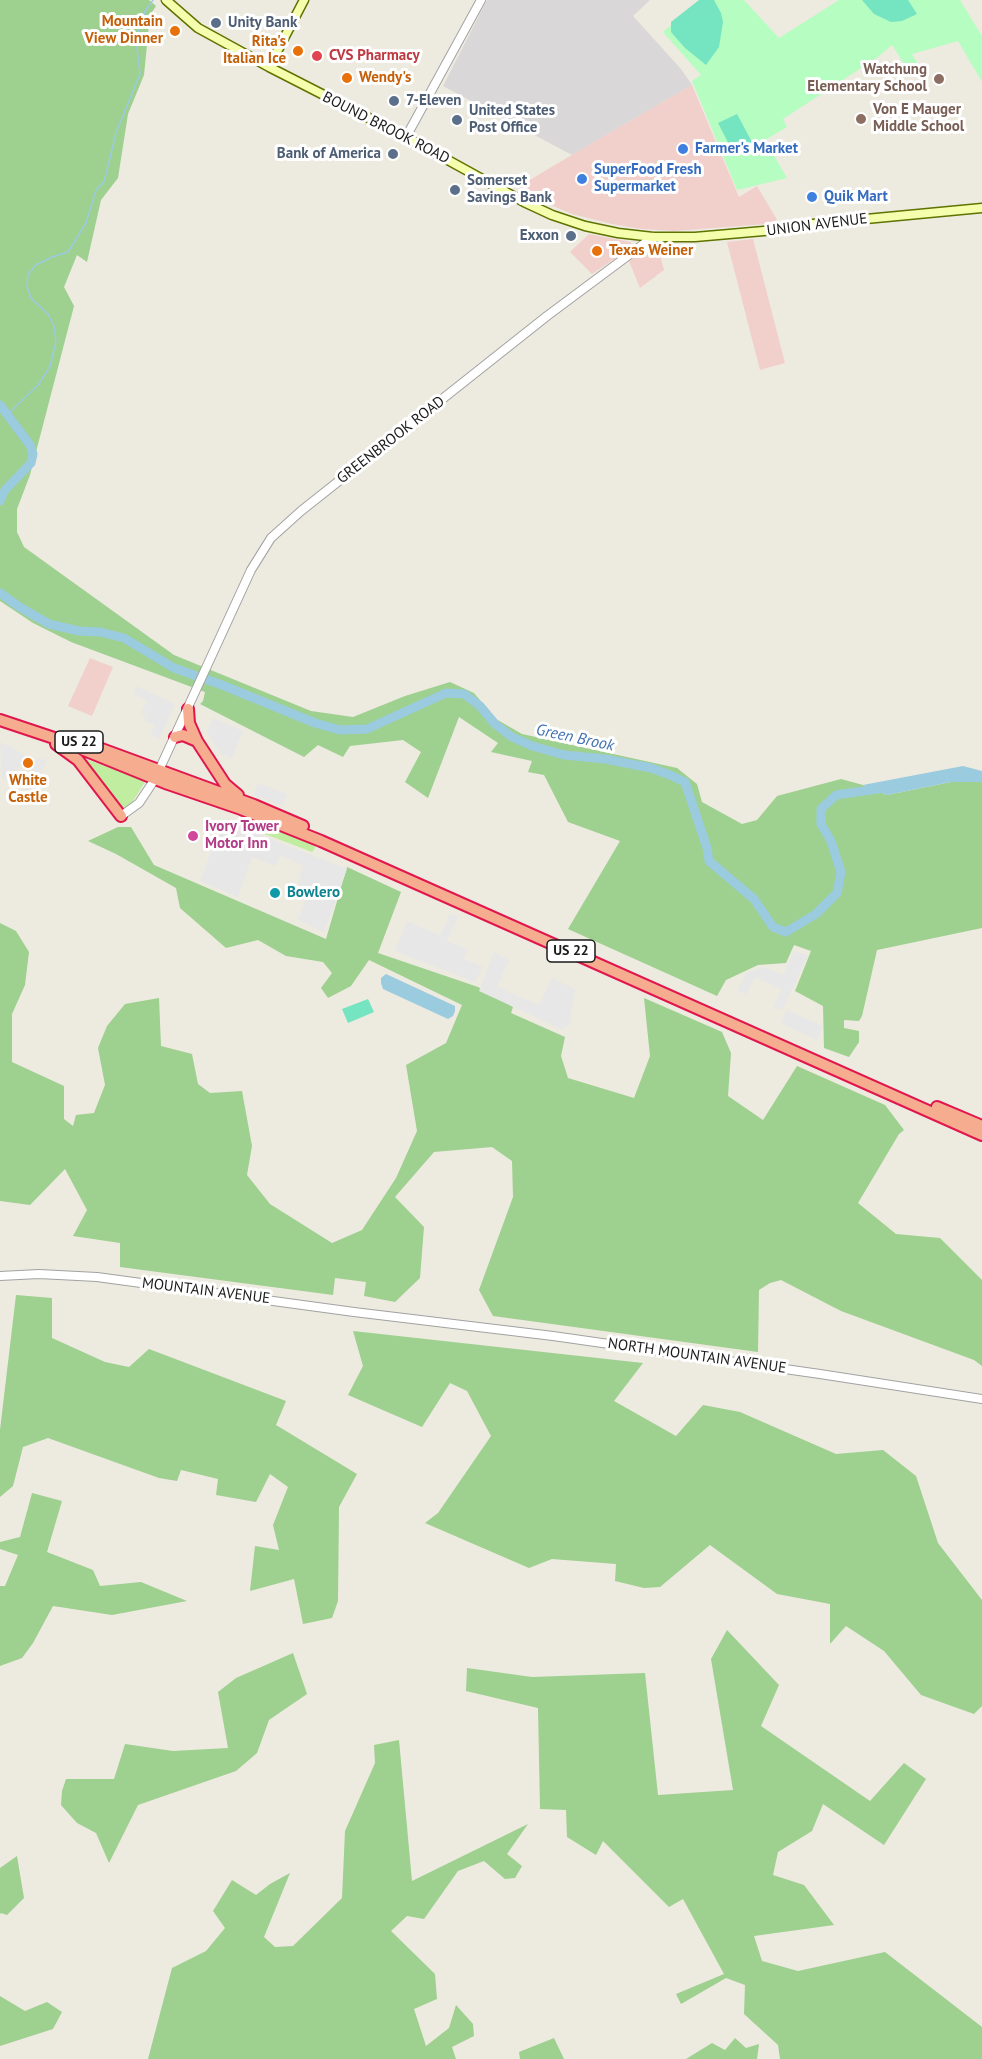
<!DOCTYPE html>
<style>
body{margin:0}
canvas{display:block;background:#edeadf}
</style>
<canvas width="982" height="2059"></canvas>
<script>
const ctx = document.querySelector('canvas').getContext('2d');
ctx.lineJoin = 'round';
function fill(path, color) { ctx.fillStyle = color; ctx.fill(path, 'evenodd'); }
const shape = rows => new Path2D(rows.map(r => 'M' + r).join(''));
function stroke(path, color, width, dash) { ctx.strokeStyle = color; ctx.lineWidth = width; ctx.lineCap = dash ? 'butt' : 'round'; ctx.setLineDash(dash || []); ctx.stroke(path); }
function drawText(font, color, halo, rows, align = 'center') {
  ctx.font = font + ' "PT Sans",sans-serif'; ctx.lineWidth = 6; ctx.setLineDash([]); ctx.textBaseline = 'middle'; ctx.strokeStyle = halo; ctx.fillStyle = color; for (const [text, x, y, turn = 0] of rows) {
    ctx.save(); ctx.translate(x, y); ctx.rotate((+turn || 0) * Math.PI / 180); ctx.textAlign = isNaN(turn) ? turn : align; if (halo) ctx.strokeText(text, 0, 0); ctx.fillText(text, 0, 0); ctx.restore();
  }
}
fill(shape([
 [487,0,650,0,633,16,681,69,692,85,572,155,443,86]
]), '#d9d7d7');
fill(shape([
 [692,85,739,197,757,186,779,223,674,231,642,229,612,224,572,214,518,191,520,186,553,166],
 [589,234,631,242,632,247,592,274,570,252],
 [753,239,785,363,760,370,727,242],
 [658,247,664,270,640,288,629,261,647,251],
 [90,658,113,667,92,716,68,706]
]), '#f1d0cc');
fill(shape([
 [85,759,145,780,145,782,133,801,125,808,120,807,84,761],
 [241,815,314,845,315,848,312,852,257,831,252,837,248,834]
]), '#c0ed9f');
fill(shape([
 [0,0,149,0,156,6,150,15,144,75,128,114,118,178,101,200,87,262,77,255,64,287,74,306,30,475,17,509,17,532,24,547,174,655,311,711,353,717,405,696,450,682,474,693,496,719,522,734,677,768,697,784,702,802,742,824,757,820,777,796,841,779,863,785,887,795,951,782,982,782,982,928,877,950,862,1016,859,1021,844,1020,844,1028,859,1031,859,1042,849,1057,824,1048,823,1006,795,991,811,951,794,945,786,963,758,965,726,980,717,996,568,929,620,841,568,822,544,775,528,772,532,761,491,752,498,743,459,717,428,798,405,782,421,752,403,740,350,746,343,757,318,745,304,757,200,704,203,701,205,692,71,642,33,623,0,601],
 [118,827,131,827,154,865,326,939,347,867,401,892,378,953,478,987,513,1007,511,1013,565,1037,561,1056,568,1078,634,1098,650,1056,644,998,722,1032,731,1053,728,1096,763,1120,797,1066,885,1105,904,1130,899,1134,858,1203,896,1234,940,1238,982,1280,982,1366,974,1360,841,1311,781,1280,770,1283,759,1290,758,1352,493,1316,479,1290,513,1197,512,1161,492,1147,434,1152,395,1197,424,1227,420,1278,395,1302,364,1296,366,1282,335,1278,333,1295,120,1267,120,1243,73,1236,87,1210,65,1169,30,1205,0,1201,0,923,16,931,29,952,25,985,12,1014,12,1062,64,1086,64,1119,73,1126,76,1115,94,1113,105,1085,98,1048,107,1026,125,1004,159,998,161,1046,192,1054,198,1084,210,1093,242,1091,252,1146,247,1175,270,1204,332,1243,362,1230,396,1178,417,1131,406,1065,446,1043,462,1005,369,960,351,986,328,998,321,988,332,973,323,962,286,956,258,940,226,948,180,908,176,888,116,854,88,841],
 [16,1295,52,1298,52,1338,105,1362,129,1367,149,1349,286,1401,276,1425,357,1474,339,1507,338,1601,332,1618,303,1624,294,1579,250,1591,255,1546,279,1550,273,1525,288,1487,270,1474,256,1502,216,1495,218,1479,181,1470,177,1481,159,1478,48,1438,23,1447,13,1486,0,1497,0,1430],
 [353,1331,643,1363,614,1401,676,1436,703,1405,740,1412,836,1454,883,1450,916,1476,938,1543,982,1600,982,1706,974,1714,921,1695,884,1651,846,1626,830,1644,830,1604,777,1594,710,1545,660,1587,644,1588,615,1581,616,1564,552,1559,529,1568,425,1523,438,1513,491,1436,467,1391,450,1383,422,1427,348,1395,363,1366],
 [32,1493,62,1501,47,1552,93,1570,100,1586,141,1582,187,1601,112,1615,53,1606,33,1643,22,1658,0,1666,0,1586,5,1586,18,1555,0,1549,0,1542,20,1537],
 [727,1630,779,1685,761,1726,870,1801,904,1763,926,1779,884,1845,823,1804,812,1831,778,1852,773,1875,804,1885,834,1925,754,1936,762,1961,798,1971,885,1952,982,2027,982,2059,780,2059,778,2045,744,2014,745,1985,726,1978,681,2004,676,1994,724,1974,683,1899,669,1907,603,1841,596,1855,567,1837,566,1810,540,1809,538,1708,466,1691,467,1668,532,1677,645,1673,658,1795,733,1790,711,1659],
 [293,1653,307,1694,269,1720,257,1753,236,1771,138,1805,109,1863,96,1833,77,1823,61,1805,62,1791,66,1779,114,1779,125,1744,173,1751,228,1748,218,1692,236,1678],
 [399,1740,412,1881,528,1824,507,1854,522,1866,515,1878,505,1879,484,1861,458,1871,424,1919,407,1916,391,1931,435,1974,437,1999,414,2009,426,2046,449,2028,456,2005,473,2024,474,2036,452,2047,456,2059,148,2059,172,1968,206,1951,225,1928,213,1911,232,1880,256,1895,270,1884,290,1873,264,1937,275,1947,293,1946,342,1898,345,1831,375,1763,374,1745],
 [17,1856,24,1898,7,1915,1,1913,0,1914,0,1868],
 [0,1996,25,2011,47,2002,62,2012,53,2029,0,2046],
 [554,2038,564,2059,520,2059,519,2052],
 [735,2038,746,2048,759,2044,757,2059,686,2059,712,2043,725,2050]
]), '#9ed090');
fill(shape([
 [700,0,744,0,779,38,839,0,960,0,982,36,982,82,958,41,912,54,918,64,908,70,892,45,878,57,783,119,787,127,765,140,787,178,737,190,692,81,701,75,663,32]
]), '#b6fdc1');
fill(shape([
 [699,0,714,0,721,13,723,22,719,47,706,65,685,48,671,32,671,22],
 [862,0,908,0,917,14,902,21,891,22,874,14],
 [737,114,752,142,733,152,718,123],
 [368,999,374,1012,348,1023,342,1009]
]), '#75e4c1');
fill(shape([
 [136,686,175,704,159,739,151,735,155,725,144,720,146,716,141,713,147,701,134,694],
 [213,718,243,731,232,758,220,754,207,732],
 [0,742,24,754,17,772,11,770,10,776,26,783,37,758,47,760,32,791,2,778],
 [258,783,287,794,282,806,253,795],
 [223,820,347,869,324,932,298,920,309,890,298,885,303,865,280,856,275,866,252,857,238,897,200,881],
 [450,914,458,916,447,941,468,950,464,959,483,967,475,982,395,951,407,921,440,936],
 [794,951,808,956,782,1010,774,1007,782,989,755,977,746,995,738,990,746,973,764,967,783,975],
 [494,952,509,960,497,987,539,1005,552,978,575,989,569,1025,561,1029,479,991],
 [786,1010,823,1026,817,1040,781,1023]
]), '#e7e7e7');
fill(shape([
 [963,766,982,771,982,782,951,782,887,795,863,785],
 [386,974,455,1006,455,1011,453,1016,448,1019,383,989,381,983,381,978]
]), '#9bcbdf');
stroke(shape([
 [7,415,39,384,50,366,56,342,54,326,48,314,31,298,27,287,28,275,36,265,52,257,68,252,86,223,96,190,104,182,116,133,140,74,137,48,139,29,145,11,153,0]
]), '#9bcbdf', 1.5);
stroke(shape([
 [0,405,30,445,33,454,31,463,5,490,0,501],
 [0,593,18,606,49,624,79,631,100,632,124,638,174,668,222,685,315,723,340,730,367,729,446,693,464,694,480,706,495,724,512,737,532,746,564,755,605,759,651,768,670,775,685,782,707,848,709,861,754,899,773,927,786,932,816,914,837,893,841,872,831,841,821,824,821,809,836,795,884,788]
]), '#9bcbdf', 9);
const tertiary = shape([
 [406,137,481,0],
 [121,816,139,803,155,779,251,570,271,538,301,511,547,316,653,237],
 [0,1276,39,1274,97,1277,354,1312,553,1336,820,1374,982,1399]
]);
const secondary = shape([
 [166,0,198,28,269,67,406,137,524,202,552,215,585,226,618,233,653,237,695,237,775,230,792,226,982,208],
 [269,67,304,0]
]);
const trunk = shape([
 [188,709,189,723,197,741,225,784,238,795],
 [0,720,57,739,168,784,241,809,321,841,982,1135],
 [175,737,183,735,197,741],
 [56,744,78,760,121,816],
 [88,744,254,805,303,826],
 [937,1107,982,1126]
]);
stroke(tertiary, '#a2a2a2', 10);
stroke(secondary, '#5f7300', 11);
stroke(trunk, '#e1164e', 14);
stroke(tertiary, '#fff', 8);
stroke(secondary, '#f4feac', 8);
stroke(trunk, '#f6ac8f', 10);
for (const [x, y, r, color] of [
 [216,23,6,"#5c6f8a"],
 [175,31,6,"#e8710a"],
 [298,51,6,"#e8710a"],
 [317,56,6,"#e0444e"],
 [347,78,6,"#e8710a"],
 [939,79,6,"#8d6e63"],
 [394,101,6,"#5c6f8a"],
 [861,119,6,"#8d6e63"],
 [457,120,6,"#5c6f8a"],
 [683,149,6,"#3f7fe0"],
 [393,154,6,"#5c6f8a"],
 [582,179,6,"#3f7fe0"],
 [455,190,6,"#5c6f8a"],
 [812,197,6,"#3f7fe0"],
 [571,236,6,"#5c6f8a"],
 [597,251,6,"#e8710a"],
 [28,763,6,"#e8710a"],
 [193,836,6,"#d1479c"],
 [275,893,6,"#0f9aa8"]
]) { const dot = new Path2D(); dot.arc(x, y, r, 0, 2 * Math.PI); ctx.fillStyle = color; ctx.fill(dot); stroke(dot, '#fff', 2); }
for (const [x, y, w] of [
 [79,742,48],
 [571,951,48]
]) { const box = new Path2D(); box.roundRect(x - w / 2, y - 11, w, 22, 4.5); ctx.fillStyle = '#fff'; ctx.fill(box); stroke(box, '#1b1b1b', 1.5); }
drawText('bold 14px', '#1b1b1b', null, [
 ["US 22",79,742],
 ["US 22",571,951]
]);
drawText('bold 15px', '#c56008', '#fff', [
 ["Mountain",163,22],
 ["View Dinner",163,39],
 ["Rita's",286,42],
 ["Italian Ice",286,59],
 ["Wendy's",359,78,"left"],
 ["Texas Weiner",609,251,"left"],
 ["White",28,781,"center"],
 ["Castle",28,798,"center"]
], 'right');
drawText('bold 15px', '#4e5e75', '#fff', [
 ["Unity Bank",228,23],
 ["7-Eleven",406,101],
 ["United States",469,111],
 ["Post Office",469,128],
 ["Bank of America",381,154,"right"],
 ["Somerset",467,181],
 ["Savings Bank",467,198],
 ["Exxon",559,236,"right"]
], 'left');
drawText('bold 15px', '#be3a42', '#fff', [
 ["CVS Pharmacy",329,56]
], 'left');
drawText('bold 15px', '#785e54', '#fff', [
 ["Watchung",927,70],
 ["Elementary School",927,87],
 ["Von E Mauger",873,110,"left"],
 ["Middle School",873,127,"left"]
], 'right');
drawText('15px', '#1b1b1b', '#fff', [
 ["BOUND BROOK ROAD",386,128,27],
 ["UNION AVENUE",817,225,-7],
 ["GREENBROOK ROAD",391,440,-38],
 ["MOUNTAIN AVENUE",206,1291,7],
 ["NORTH MOUNTAIN AVENUE",697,1356,8]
]);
drawText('bold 15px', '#366cbe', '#fff', [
 ["Farmer's Market",695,149],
 ["SuperFood Fresh",594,170],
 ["Supermarket",594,187],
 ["Quik Mart",824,197]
], 'left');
drawText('bold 15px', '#b23c85', '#fff', [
 ["Ivory Tower",205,827],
 ["Motor Inn",205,844]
], 'left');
drawText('bold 15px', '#0d838f', '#fff', [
 ["Bowlero",287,893]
], 'left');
drawText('italic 16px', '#4171b0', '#fff', [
 ["Green Brook",575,738,12]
]);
</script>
